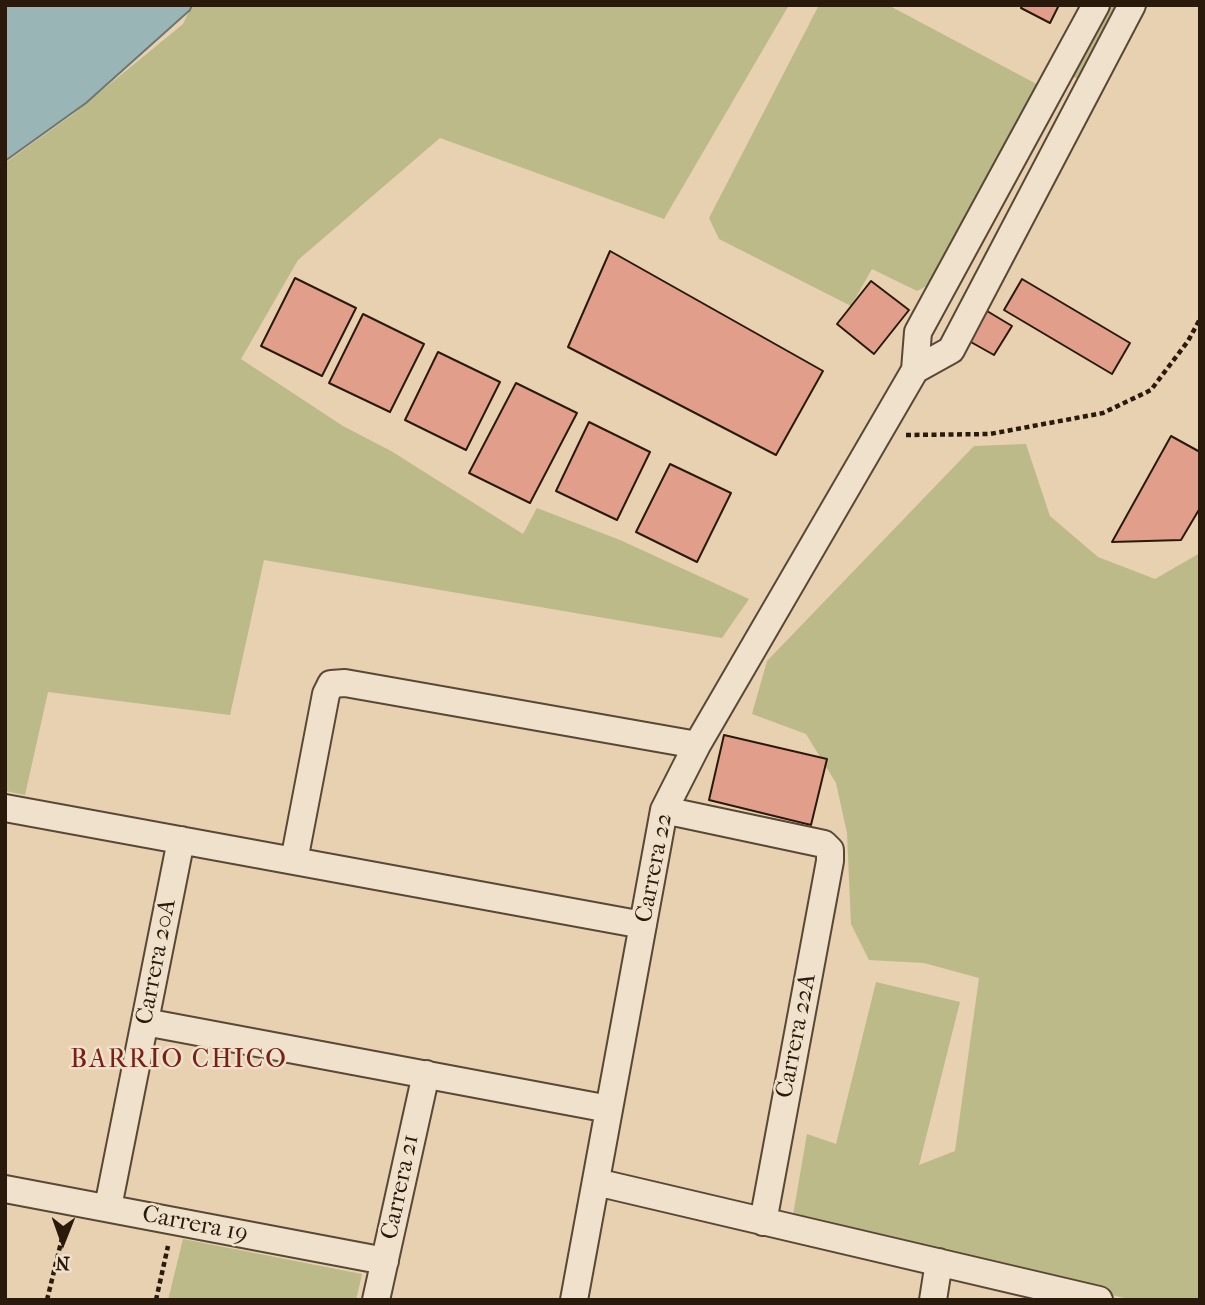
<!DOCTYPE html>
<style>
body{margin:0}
#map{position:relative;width:1205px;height:1305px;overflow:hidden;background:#e7d1b1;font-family:"IM FELL French Canon",serif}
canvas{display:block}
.frame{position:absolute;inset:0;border:7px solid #2a1a0c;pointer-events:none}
.north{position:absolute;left:28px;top:1207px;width:70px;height:70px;-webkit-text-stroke:5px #efe1cc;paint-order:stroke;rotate:181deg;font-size:19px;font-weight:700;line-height:28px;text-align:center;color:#2a1a0c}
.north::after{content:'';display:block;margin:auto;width:24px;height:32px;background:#2a1a0c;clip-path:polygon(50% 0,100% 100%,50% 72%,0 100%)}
</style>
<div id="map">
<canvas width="1205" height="1305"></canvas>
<div class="frame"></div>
<div class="north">N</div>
</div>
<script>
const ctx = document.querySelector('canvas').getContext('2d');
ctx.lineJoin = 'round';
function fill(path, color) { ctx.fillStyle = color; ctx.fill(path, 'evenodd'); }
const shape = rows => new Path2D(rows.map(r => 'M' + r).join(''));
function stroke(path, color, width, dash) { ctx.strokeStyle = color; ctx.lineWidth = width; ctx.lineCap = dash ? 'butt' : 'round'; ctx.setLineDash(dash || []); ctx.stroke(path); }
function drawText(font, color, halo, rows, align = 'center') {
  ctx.font = font + ' "IM FELL French Canon",serif'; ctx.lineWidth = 5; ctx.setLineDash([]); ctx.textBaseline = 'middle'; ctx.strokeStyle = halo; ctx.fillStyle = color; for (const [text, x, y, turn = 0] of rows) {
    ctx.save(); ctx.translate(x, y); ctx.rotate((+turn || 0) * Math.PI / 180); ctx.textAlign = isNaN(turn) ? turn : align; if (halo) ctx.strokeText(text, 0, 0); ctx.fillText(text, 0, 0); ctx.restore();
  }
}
fill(shape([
 [192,5,789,5,664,219,440,138,298,260,241,359,343,426,391,451,523,534,537,508,620,540,749,599,722,638,264,560,230,715,48,692,25,795,5,791,5,163,72,115,183,24],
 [819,5,888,5,1044,88,942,278,917,291,872,269,851,306,719,239,709,218],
 [1104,5,1122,5,1082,81,1067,74],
 [1026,444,1050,516,1098,557,1155,579,1200,553,1200,1300,1132,1300,793,1215,807,1134,836,1144,876,982,960,1002,919,1165,955,1151,979,978,924,963,869,960,851,924,847,833,836,783,806,734,752,714,767,661,974,446],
 [183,1239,362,1274,356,1300,168,1300]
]), '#bbba88');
const water = shape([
 [5,5,192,5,190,10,86,103,5,161,5,5]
]);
fill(water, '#9ab5b5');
stroke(water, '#6d7771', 2);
const building = shape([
 [1022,5,1059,5,1050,23,1021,8,1022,5],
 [610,251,823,371,776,455,568,347,610,251],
 [295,278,356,308,322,376,261,346,295,278],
 [1022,279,1130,343,1112,374,1004,310,1022,279],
 [871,281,909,310,874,354,837,324,871,281],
 [987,311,1012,326,994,355,969,341,987,311],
 [363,314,424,344,390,412,329,383,363,314],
 [438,352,500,382,466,450,405,420,438,352],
 [516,383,577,413,530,503,469,473,516,383],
 [589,422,650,452,617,520,556,491,589,422],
 [1171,436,1200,452,1200,508,1181,540,1112,542,1171,436],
 [670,464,731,493,697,562,636,532,670,464],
 [724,735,827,759,811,825,709,800,724,735]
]);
fill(building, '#e19f8b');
stroke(building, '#2a1a0c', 2);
const minor = shape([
 [915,370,951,350,1132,5],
 [5,808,643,925],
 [664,810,824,844,830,850,830,861,763,1222],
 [294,861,326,694,331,684,345,683,697,745],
 [145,1022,609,1109],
 [596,1182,1099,1300],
 [5,1189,385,1261],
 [108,1207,181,840],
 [376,1300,426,1074],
 [574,1300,664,810,697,745,915,370,918,332,1096,5],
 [933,1300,939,1262]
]);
stroke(minor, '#594835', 30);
stroke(shape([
 [906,435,990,434,1103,413,1151,390,1188,341,1200,319],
 [47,1300,65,1226],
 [156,1300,168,1246]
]), '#2a1a0c', 4.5, [5, 3.5]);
stroke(minor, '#efe1cc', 26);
drawText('24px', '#2a1a0c', '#efe1cc', [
 ["Carrera 22",655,868,-79],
 ["Carrera 20A",157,962,-79],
 ["Carrera 22A",797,1036,-79],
 ["Carrera 21",401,1187,-78],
 ["Carrera 19",195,1225,11]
]);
ctx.letterSpacing = '2px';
drawText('26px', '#7a1f14', '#efe1cc', [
 ["BARRIO CHICO",179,1061]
]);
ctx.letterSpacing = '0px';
</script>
